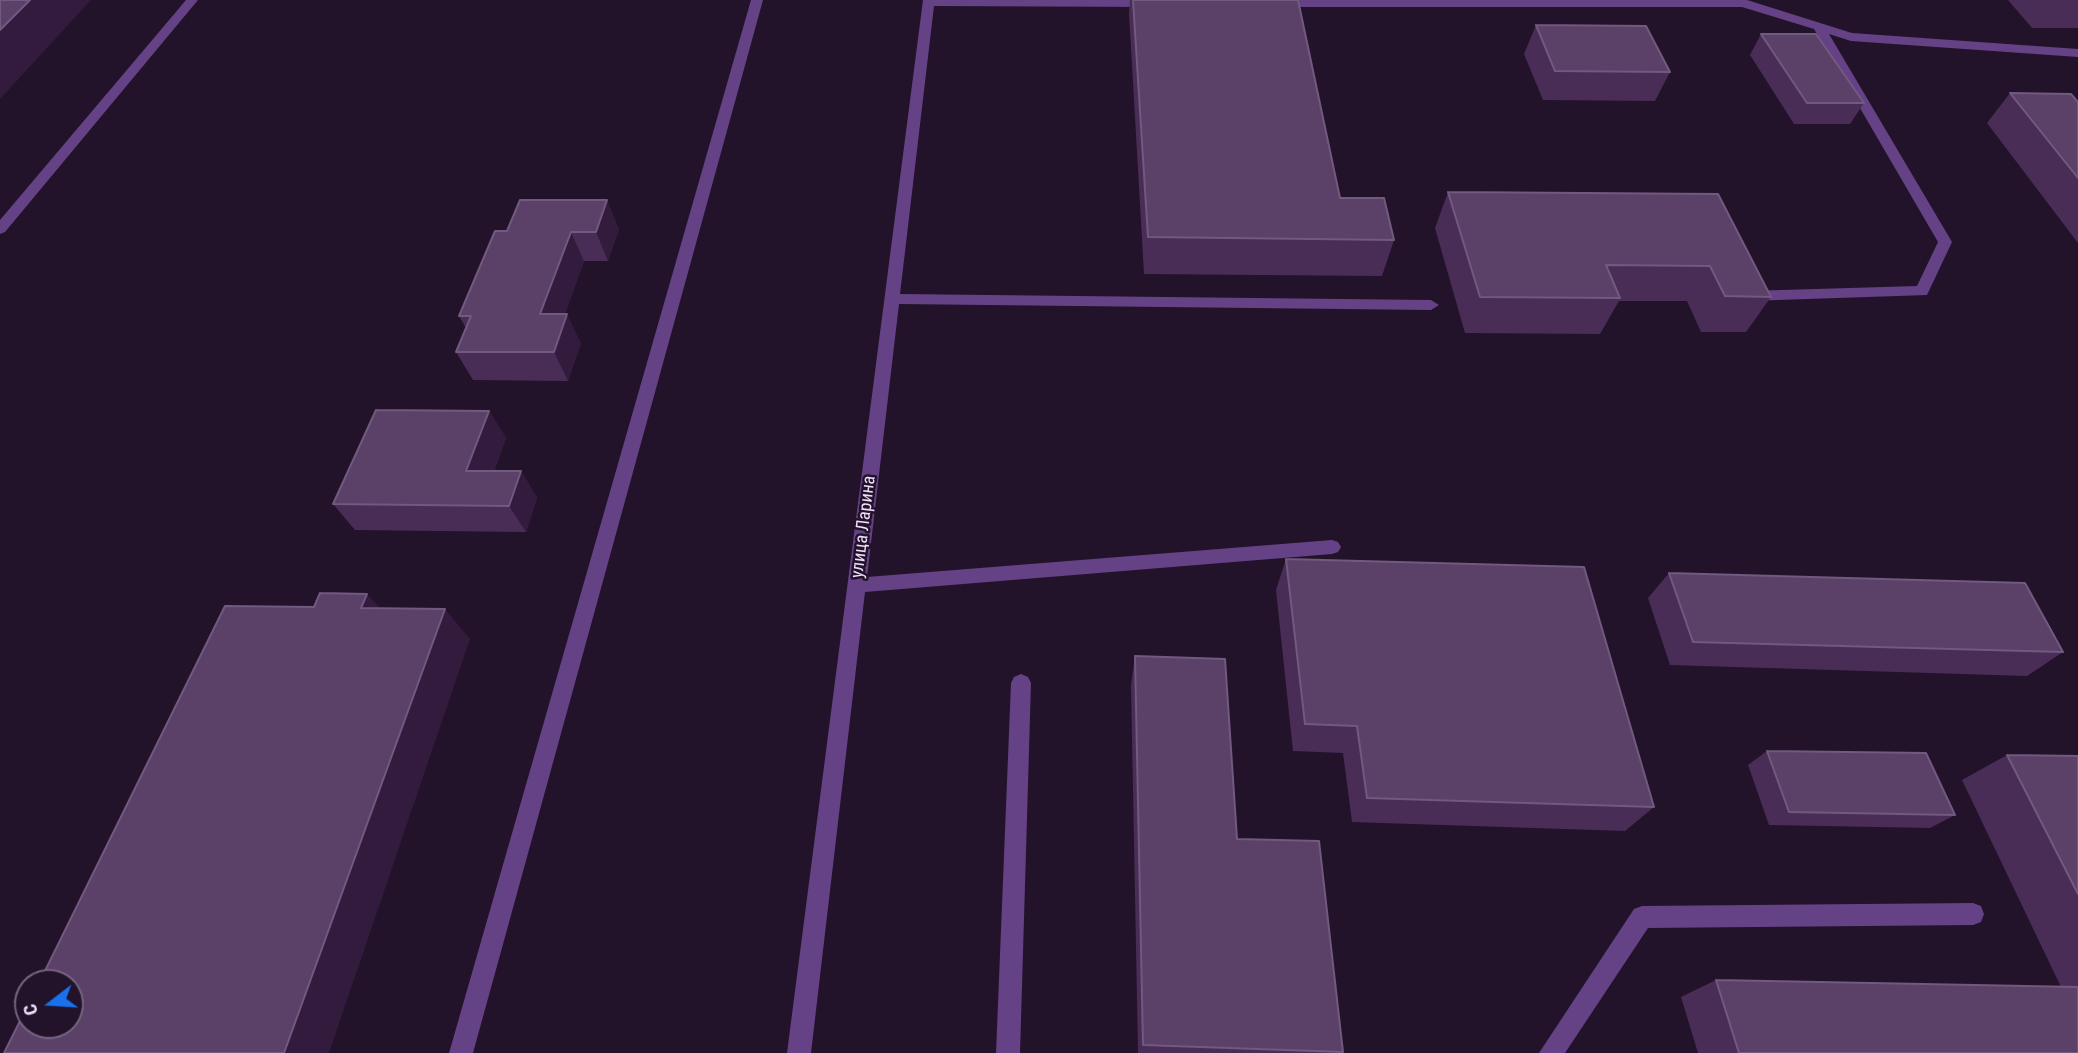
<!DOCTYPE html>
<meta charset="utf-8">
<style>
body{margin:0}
#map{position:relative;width:2078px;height:1053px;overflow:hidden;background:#22132a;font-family:"Roboto Condensed",sans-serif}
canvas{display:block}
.north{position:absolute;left:14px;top:969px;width:70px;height:70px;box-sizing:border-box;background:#22132a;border:2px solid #74647e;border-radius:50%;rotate:253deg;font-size:19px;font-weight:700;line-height:28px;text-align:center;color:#f0defd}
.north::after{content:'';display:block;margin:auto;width:24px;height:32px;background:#1971ee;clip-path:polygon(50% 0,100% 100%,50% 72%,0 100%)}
</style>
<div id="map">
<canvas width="2078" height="1053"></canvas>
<div class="north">С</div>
</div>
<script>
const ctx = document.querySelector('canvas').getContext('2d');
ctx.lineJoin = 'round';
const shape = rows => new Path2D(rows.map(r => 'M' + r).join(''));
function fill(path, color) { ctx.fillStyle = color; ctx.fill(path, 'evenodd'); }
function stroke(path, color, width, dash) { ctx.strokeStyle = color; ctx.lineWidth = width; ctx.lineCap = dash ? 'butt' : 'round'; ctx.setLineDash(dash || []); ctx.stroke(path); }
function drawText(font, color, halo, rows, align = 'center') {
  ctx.font = font + ' "Roboto Condensed",sans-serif'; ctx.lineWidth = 5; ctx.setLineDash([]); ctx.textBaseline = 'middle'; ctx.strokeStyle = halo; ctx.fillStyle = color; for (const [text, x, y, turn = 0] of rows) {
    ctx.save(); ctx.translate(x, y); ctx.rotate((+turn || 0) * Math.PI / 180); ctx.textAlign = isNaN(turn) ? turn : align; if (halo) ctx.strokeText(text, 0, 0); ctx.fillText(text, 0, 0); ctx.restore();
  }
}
fill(shape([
 [186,0,198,0,5,232,0,234,0,220,186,0],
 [751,0,763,0,473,1053,449,1053,751,0],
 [923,0,1155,0,1159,3,1153,7,934,6,900,294,1431,300,1439,305,1431,310,899,304,867,577,1332,540,1338,542,1341,547,1338,552,1332,554,865,592,811,1053,787,1053,923,0],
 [1274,0,1747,0,1852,33,2078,49,2078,57,1851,41,1829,34,1952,242,1927,295,1748,301,1741,296,1748,291,1917,286,1938,242,1814,29,1742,7,1276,7,1270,3,1274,0],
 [1021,674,1028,677,1031,683,1020,1053,996,1053,1011,683,1014,677,1021,674],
 [1973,903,1981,906,1984,914,1981,922,1973,925,1648,928,1565,1053,1539,1053,1634,909,1642,906,1973,903]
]), '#654285');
fill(shape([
 [1130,0,1298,0,1340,198,1394,240,1382,276,1144,274,1129,13],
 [2008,0,2078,0,2078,28,2032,28],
 [1536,25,1670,72,1655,101,1543,100,1524,54],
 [1761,34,1864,103,1850,124,1794,124,1750,55],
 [2010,93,2078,102,2078,243,1987,123],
 [1448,192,1718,194,1771,297,1746,332,1701,332,1687,301,1619,301,1600,334,1465,333,1435,228],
 [619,229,608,261,584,261,565,314,581,343,568,381,473,380,456,352,466,328,459,316,495,231],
 [489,411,506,438,494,471,521,471,537,498,526,532,355,530,333,504],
 [1286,559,1654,807,1625,831,1352,822,1343,753,1293,751,1276,590],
 [1669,573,2063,652,2027,676,1670,665,1648,598],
 [1135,656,1237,839,1343,1052,1342,1053,1138,1053,1131,685],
 [1767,751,1955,815,1930,828,1769,825,1748,765],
 [2007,755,2078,756,2078,1053,1698,1053,1681,997,1716,980,2061,987,1962,780]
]), '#492d56');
fill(shape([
 [30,0,91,0,0,99,0,30],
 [607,200,619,229,608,261,596,232],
 [571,232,584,261,555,343,540,314],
 [567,314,581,343,568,381,554,352],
 [489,411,506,438,484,497,466,471],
 [521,471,537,498,526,532,509,506],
 [367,594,395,624,361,608],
 [445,609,470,639,329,1053,284,1053]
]), '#321b3d');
const building = shape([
 [0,0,30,0,0,30,0,0],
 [1133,0,1298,0,1340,198,1384,198,1394,240,1148,237,1133,0],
 [1536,25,1646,26,1670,72,1555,71,1536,25],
 [1761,34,1816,34,1864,103,1807,103,1761,34],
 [2010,93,2071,94,2078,102,2078,178,2010,93],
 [1448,192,1718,194,1771,297,1725,296,1710,266,1606,265,1620,298,1480,297,1448,192],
 [520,200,607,200,596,232,571,232,540,314,567,314,554,352,456,352,471,316,459,316,495,231,507,231,520,200],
 [376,410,489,411,466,471,521,471,509,506,333,504,376,410],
 [1286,559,1584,567,1654,807,1367,798,1357,726,1305,724,1286,559],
 [1669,573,2025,583,2063,652,1693,642,1669,573],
 [320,593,367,594,361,608,445,609,284,1053,4,1053,28,1005,28,1025,70,1025,70,983,39,983,225,606,314,607,320,593],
 [1135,656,1225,659,1237,839,1319,841,1343,1052,1143,1045,1135,656],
 [1767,751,1926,753,1955,815,1789,812,1767,751],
 [2007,755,2078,756,2078,894,2007,755],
 [1716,980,2078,987,2078,1053,1739,1053,1716,980]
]);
fill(building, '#5b4068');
stroke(building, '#72597f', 2);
drawText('18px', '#f0defd', '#22132a', [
 ["улица Ларина",864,527,-83]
]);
</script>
